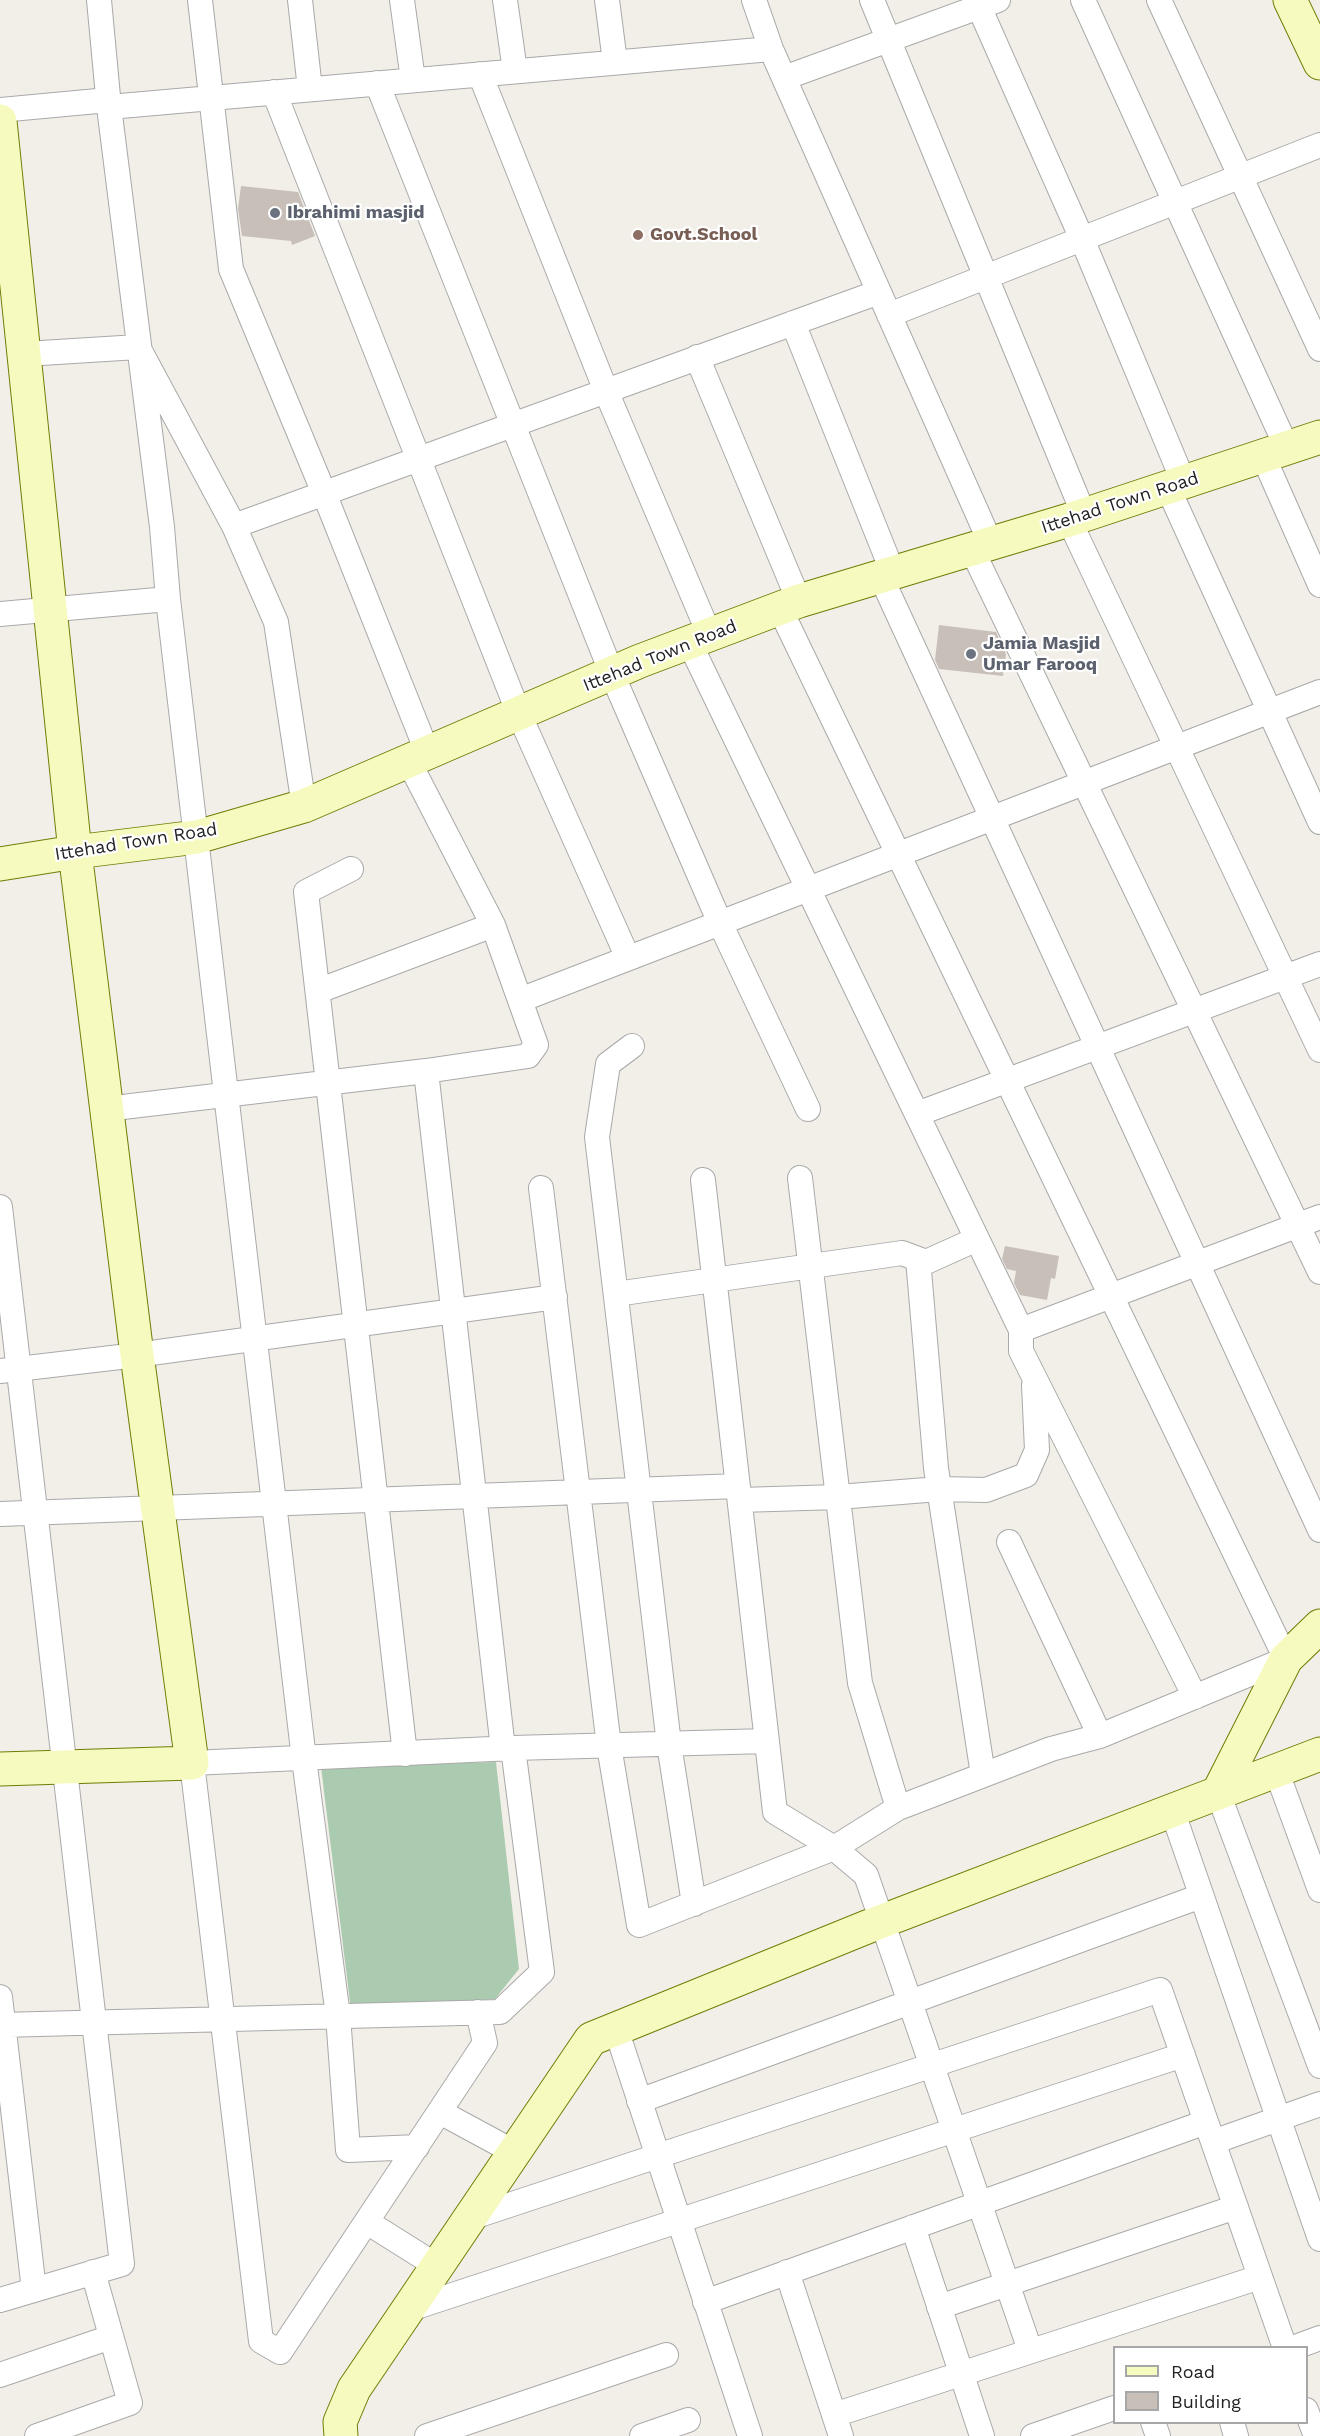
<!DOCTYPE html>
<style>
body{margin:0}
#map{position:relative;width:1320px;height:2436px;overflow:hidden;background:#f2efe9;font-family:"Work Sans",sans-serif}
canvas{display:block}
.legend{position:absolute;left:1113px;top:2346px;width:195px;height:78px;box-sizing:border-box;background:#fff;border:2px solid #a7a7a7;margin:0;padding:8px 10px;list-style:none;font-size:18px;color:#222}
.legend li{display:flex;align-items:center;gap:12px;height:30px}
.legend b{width:30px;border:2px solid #a7a7a7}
</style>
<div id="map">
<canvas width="1320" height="2436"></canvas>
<ul class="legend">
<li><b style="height:8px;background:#f7fabf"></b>Road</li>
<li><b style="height:16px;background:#c7bfb8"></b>Building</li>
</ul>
</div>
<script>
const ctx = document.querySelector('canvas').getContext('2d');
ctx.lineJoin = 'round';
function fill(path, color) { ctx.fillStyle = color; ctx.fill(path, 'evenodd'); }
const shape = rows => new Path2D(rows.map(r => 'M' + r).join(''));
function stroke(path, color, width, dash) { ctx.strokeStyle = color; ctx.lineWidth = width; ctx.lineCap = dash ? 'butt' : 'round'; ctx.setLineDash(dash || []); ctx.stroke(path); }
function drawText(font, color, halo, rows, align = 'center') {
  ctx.font = font + ' "Work Sans",sans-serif'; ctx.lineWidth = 4.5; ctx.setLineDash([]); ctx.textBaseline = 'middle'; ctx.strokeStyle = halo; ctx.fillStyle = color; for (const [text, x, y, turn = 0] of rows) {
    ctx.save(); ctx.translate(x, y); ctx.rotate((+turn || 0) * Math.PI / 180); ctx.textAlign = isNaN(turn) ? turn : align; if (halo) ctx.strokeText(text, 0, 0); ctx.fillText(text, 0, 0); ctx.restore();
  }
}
fill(shape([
 [496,1762,519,1969,495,1999,351,2010,321,1767]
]), '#aacbaf');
fill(shape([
 [241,186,298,192,315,236,292,245,291,241,242,236,238,209],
 [939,625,996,632,1006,654,1003,676,939,669,935,660],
 [1005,1246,1059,1256,1055,1279,1051,1278,1047,1300,1020,1295,1014,1283,1016,1271,1007,1269,1002,1259]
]), '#c7bfb8');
const street = shape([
 [99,0,109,107,162,527,168,599,304,1759,338,2016,348,2150,417,2147],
 [200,0,231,269,324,493,428,754],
 [300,0,310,89],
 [402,0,413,80],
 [505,0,515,71],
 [607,0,615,62],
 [754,0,771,49,991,544],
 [872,0,1084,515],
 [976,0,1082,239,1184,483],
 [1083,0,1287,448],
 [1159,0,1320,349],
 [480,74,606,391,710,636],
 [784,78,998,0],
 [377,83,612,674,720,923,808,1109],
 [274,92,519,714,628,958],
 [109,107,771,49],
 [0,110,108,100],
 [889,315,1320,145],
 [793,323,893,573],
 [25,354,138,347,234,526,276,622,304,806],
 [697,357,799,601],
 [1263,456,1320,585],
 [1168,488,1320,822],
 [1069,520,1320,1050],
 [234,526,879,292],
 [972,550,1320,1272],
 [881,577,1320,1530],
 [0,614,168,599],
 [690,644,1021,1330,1021,1351,1195,1697],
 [409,762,493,925,536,1045,528,1056,426,1071,503,1749],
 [351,869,306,892,405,1754],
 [318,991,493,925],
 [520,1000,1320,692],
 [632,1046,608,1064,597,1137,669,1744,694,1904],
 [106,1109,426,1071],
 [917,1114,1320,964],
 [800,1178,860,1683,898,1808],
 [703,1180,775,1812,834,1848,866,1875,1030,2350],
 [541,1188,609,1746,639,1925,834,1848,898,1808,1051,1749,1100,1736,1286,1659,780,609],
 [0,1207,122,2264,0,2300],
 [918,1259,936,1468,983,1775],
 [616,1294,902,1253,926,1262,977,1239],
 [1021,1330,1320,1217],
 [0,1371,137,1355,555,1297],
 [740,1500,838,1497,939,1489,986,1490,1026,1475,1037,1450,1034,1385],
 [0,1514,738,1486],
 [1009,1542,1100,1736],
 [1276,1770,1320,1890],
 [1218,1793,1320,2066],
 [1172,1810,1320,2239],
 [0,1997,34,2290],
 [478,2012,485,2043,280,2352,261,2341,192,1763,513,1748,767,1741],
 [0,2025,500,2012,542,1972,513,1748],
 [616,2029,750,2436],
 [639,2101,1201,1896],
 [440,2112,514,2152],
 [1213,2142,1320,2104],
 [470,2218,1160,1990,1285,2348],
 [367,2222,437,2266],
 [913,2227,982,2436],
 [787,2272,841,2436],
 [705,2302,1206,2122],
 [939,2307,1236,2207],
 [407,2310,1183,2055],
 [1293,2348,1320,2338],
 [0,2375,111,2337],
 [1306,2410,1316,2436],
 [834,2415,1260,2277],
 [1153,2422,1158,2436],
 [1232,2422,1236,2436],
 [37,2436,130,2403,93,2272],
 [427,2436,666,2355],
 [642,2436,688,2420],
 [1033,2436,1114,2408]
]);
const secondary = shape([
 [1290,0,1320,63],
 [0,121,75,852,137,1355,192,1763,0,1769],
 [0,864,75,852,197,837,304,806,640,661,799,601,1069,520,1320,437],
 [1218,1793,1320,1754],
 [341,2436,340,2422,354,2389,591,2039,867,1927,1218,1793,1286,1659,1320,1626]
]);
stroke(street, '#a9a9a9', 26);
stroke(secondary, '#707d05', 35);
stroke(street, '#fff', 24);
stroke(secondary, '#f7fabf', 33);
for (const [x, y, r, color] of [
 [275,213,6,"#6b7280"],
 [638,235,6,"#8d6e63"],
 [971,654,6,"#6b7280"]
]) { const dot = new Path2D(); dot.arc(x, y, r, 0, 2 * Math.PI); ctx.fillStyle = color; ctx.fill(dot); stroke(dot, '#fff', 2); }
drawText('bold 18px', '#5b616d', '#fff', [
 ["Ibrahimi masjid",287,213],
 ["Jamia Masjid",983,644],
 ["Umar Farooq",983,665]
], 'left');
drawText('bold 18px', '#785e54', '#fff', [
 ["Govt.School",650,235]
], 'left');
drawText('18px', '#222', '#fff', [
 ["Ittehad Town Road",1120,503,-18],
 ["Ittehad Town Road",660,656,-22],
 ["Ittehad Town Road",136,842,-9]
]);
</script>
